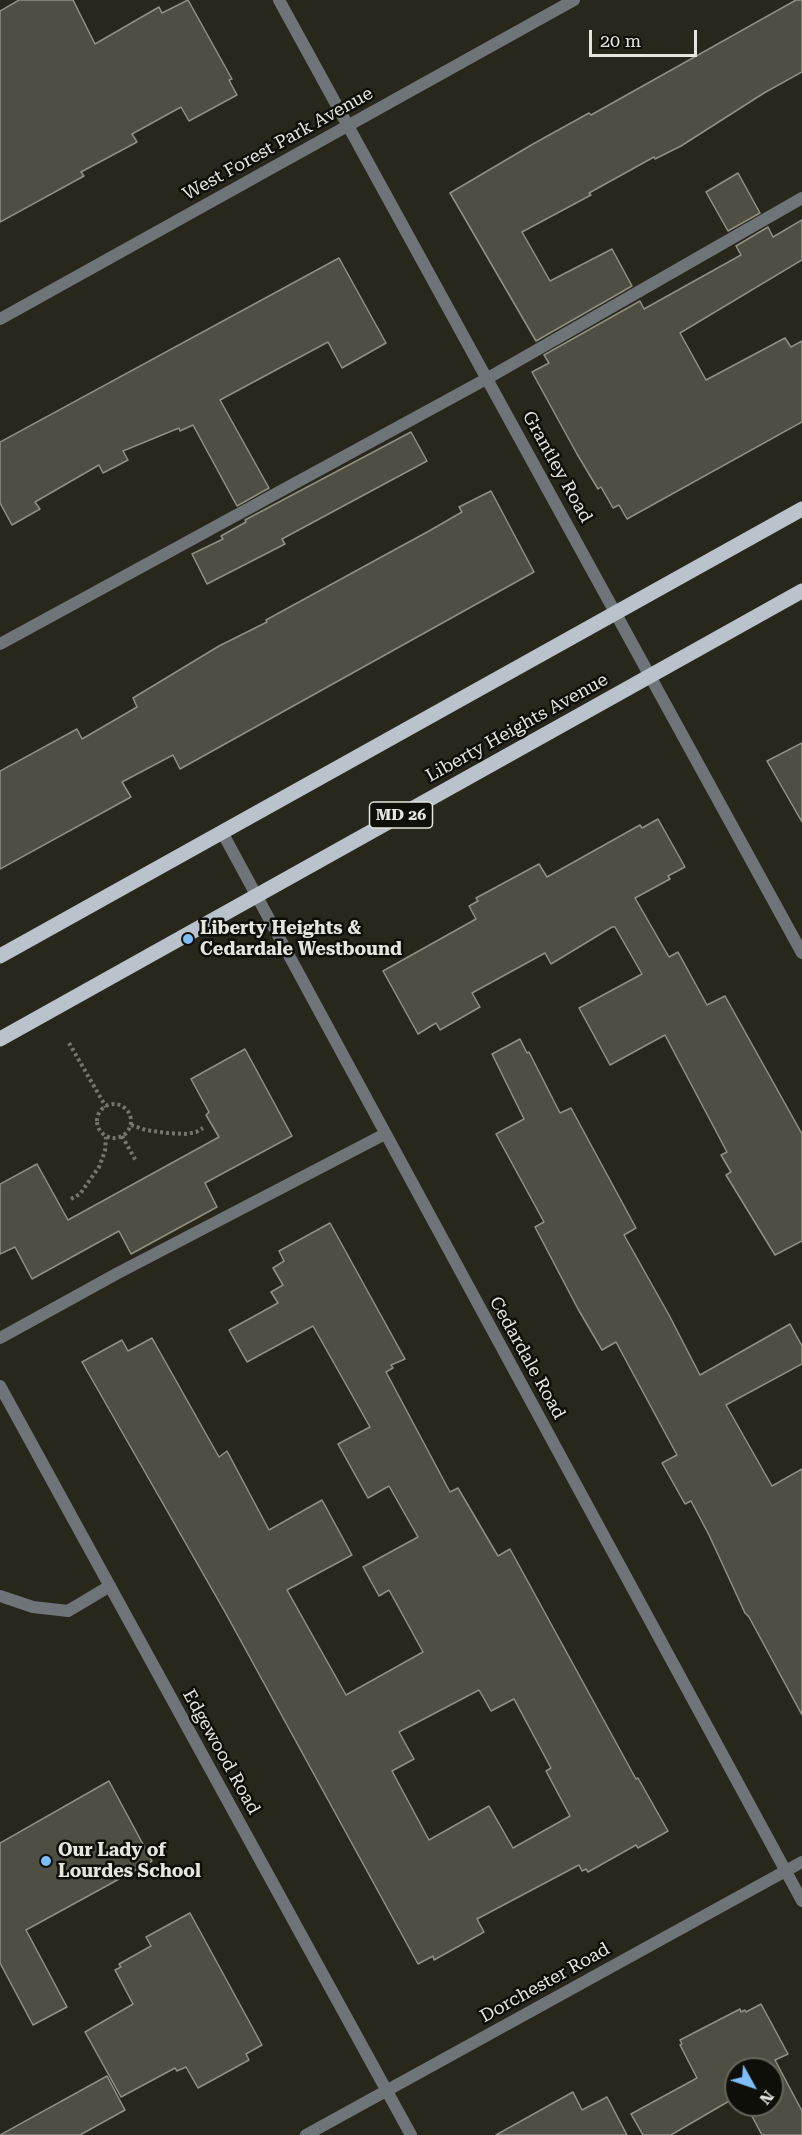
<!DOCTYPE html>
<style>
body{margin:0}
#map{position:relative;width:802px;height:2135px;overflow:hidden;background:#27271c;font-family:"Roboto Serif",serif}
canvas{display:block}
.north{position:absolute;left:724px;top:2057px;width:60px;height:60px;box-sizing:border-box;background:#0f0f0a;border:2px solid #65655f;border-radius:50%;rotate:130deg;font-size:16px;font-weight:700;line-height:24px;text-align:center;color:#e5e6de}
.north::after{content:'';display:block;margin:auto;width:21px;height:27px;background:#7dbef9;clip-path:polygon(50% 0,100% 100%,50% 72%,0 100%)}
.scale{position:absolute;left:589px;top:30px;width:108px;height:27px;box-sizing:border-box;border:3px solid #e5e6de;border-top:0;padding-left:8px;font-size:18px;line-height:21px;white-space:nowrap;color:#e5e6de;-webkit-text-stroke:4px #0f0f0a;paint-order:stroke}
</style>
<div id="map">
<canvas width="802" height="2135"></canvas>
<div class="north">N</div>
<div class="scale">20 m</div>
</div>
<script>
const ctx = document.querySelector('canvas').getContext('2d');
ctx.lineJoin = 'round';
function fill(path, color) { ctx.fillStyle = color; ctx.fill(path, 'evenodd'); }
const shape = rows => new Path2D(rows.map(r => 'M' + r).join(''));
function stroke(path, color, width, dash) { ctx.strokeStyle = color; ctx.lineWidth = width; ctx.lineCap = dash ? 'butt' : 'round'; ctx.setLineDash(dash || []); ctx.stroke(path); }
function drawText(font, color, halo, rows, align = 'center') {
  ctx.font = font + ' "Roboto Serif",serif'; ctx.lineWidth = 5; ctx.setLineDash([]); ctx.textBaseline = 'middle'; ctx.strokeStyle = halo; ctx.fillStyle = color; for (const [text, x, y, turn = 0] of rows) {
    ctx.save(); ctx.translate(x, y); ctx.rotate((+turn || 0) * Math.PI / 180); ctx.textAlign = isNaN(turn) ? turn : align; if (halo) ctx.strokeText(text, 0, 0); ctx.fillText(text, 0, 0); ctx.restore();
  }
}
const building = shape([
 [19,0,73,0,95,44,159,7,162,13,188,0,232,79,229,80,237,95,189,121,181,107,132,134,137,142,81,172,84,176,0,222,0,11,19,0],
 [796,0,802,0,802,72,764,93,681,146,655,159,654,157,589,193,591,195,522,232,550,281,612,249,632,286,536,341,450,193,533,144,589,113,591,115,796,0],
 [738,173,760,213,728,231,706,192,738,173],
 [802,220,802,260,680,333,706,380,785,338,791,347,802,341,802,422,627,519,619,505,613,508,601,487,598,489,577,454,532,372,549,363,544,355,640,301,644,309,741,255,736,246,768,227,773,237,802,220],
 [339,258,386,343,342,368,328,342,220,400,269,488,237,506,193,425,180,431,179,428,123,451,128,460,103,473,99,465,35,502,40,509,12,525,0,503,0,442,339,258],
 [411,432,427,461,282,539,285,544,207,584,192,554,223,539,221,536,246,522,245,520,411,432],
 [491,491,534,572,180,769,173,755,122,782,131,797,0,869,0,771,77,729,82,739,137,707,133,698,219,646,267,622,266,620,429,531,462,512,459,507,491,491],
 [802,743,802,822,767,761,802,743],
 [658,819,685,867,668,876,670,879,635,898,669,957,678,952,707,1005,725,996,802,1134,802,1241,775,1255,726,1175,731,1172,721,1155,727,1152,665,1035,610,1065,579,1008,642,974,615,927,612,927,551,964,545,953,472,993,480,1007,440,1030,436,1023,418,1034,383,971,476,919,469,906,478,901,476,898,539,864,547,877,640,825,642,828,658,819],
 [520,1039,527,1053,529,1052,560,1113,571,1108,636,1228,624,1235,669,1315,700,1375,790,1324,802,1346,802,1364,726,1405,772,1486,802,1469,802,1715,749,1617,745,1613,709,1535,691,1501,685,1504,662,1463,677,1455,616,1342,602,1350,578,1309,535,1227,544,1222,496,1134,524,1119,492,1054,520,1039],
 [245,1049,292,1136,205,1183,217,1207,131,1254,119,1231,32,1279,15,1247,0,1254,0,1184,37,1164,68,1220,219,1137,206,1115,209,1112,191,1079,245,1049],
 [330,1223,405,1359,391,1365,393,1368,386,1372,450,1492,458,1488,498,1556,510,1549,636,1779,638,1778,668,1831,638,1848,636,1845,588,1872,586,1869,582,1871,579,1865,477,1919,484,1932,434,1960,433,1956,418,1964,225,1612,82,1362,122,1340,128,1351,152,1338,219,1457,227,1451,269,1530,322,1500,352,1555,287,1590,346,1695,423,1652,389,1590,379,1596,363,1567,418,1537,389,1486,368,1498,338,1444,370,1427,313,1326,247,1362,229,1330,278,1303,271,1292,283,1285,273,1268,284,1261,279,1251,330,1223],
 [479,1690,491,1711,514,1699,551,1768,546,1771,570,1816,513,1848,489,1806,429,1840,392,1771,414,1759,399,1732,479,1690],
 [109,1781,152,1861,26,1930,67,2007,33,2025,0,1963,0,1843,109,1781],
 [190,1913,262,2045,246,2054,249,2060,198,2088,186,2067,177,2071,175,2068,121,2097,85,2032,133,2004,115,1970,121,1967,119,1964,151,1946,146,1937,190,1913],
 [761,2004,788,2054,775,2060,802,2111,802,2135,762,2135,746,2105,772,2105,772,2069,736,2069,736,2097,671,2135,643,2135,631,2114,697,2078,680,2045,682,2044,680,2040,740,2009,741,2012,745,2010,746,2012,761,2004],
 [107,2076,125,2110,80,2135,0,2135,107,2076],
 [573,2092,582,2110,607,2097,627,2135,496,2135,573,2092]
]);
fill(building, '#4e4e42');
stroke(building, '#909183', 1.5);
stroke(shape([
 [69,1043,106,1107],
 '97 1121a17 17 0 1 1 34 0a17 17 0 1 1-34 0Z',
 [131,1125,146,1130,167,1133,187,1134,196,1132,203,1128],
 [122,1136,136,1161],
 [71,1199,80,1194,99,1167,105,1151,106,1137]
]), '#75756b', 4, [3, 3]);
stroke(shape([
 [0,644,488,378,802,198],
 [0,1338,118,1273,385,1134],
 [0,1596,33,1607,68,1611,110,1586]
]), '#6f7478', 12);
stroke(shape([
 [0,319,574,0],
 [222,832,802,1901],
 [0,1386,411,2135],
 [306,2135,802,1862]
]), '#6f7478', 12);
stroke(shape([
 [279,0,802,953]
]), '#6f7478', 12);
stroke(shape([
 [0,956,802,509],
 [0,1039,802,591]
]), '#bac3cc', 15);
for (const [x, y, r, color] of [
 [188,939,6,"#7dbef9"],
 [46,1861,6,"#7dbef9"]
]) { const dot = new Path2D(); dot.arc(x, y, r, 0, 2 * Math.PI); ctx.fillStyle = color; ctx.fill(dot); stroke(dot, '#0f0f0a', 2); }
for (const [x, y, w] of [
 [401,815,63]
]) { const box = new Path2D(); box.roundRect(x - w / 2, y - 13, w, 26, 4.5); ctx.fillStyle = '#0f0f0a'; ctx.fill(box); stroke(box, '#e5e6de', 1.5); }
drawText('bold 16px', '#e5e6de', null, [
 ["MD 26",401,815]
]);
drawText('18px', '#e5e6de', '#0f0f0a', [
 ["West Forest Park Avenue",278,144,-29],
 ["Grantley Road",557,467,61],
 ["Liberty Heights Avenue",517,728,-29],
 ["Cedardale Road",527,1358,61],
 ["Edgewood Road",221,1752,61],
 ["Dorchester Road",545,1983,-29]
]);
drawText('bold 18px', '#e5e6de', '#0f0f0a', [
 ["Liberty Heights &",200,929],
 ["Cedardale Westbound",200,950],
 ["Our Lady of",58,1851],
 ["Lourdes School",58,1872]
], 'left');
</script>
